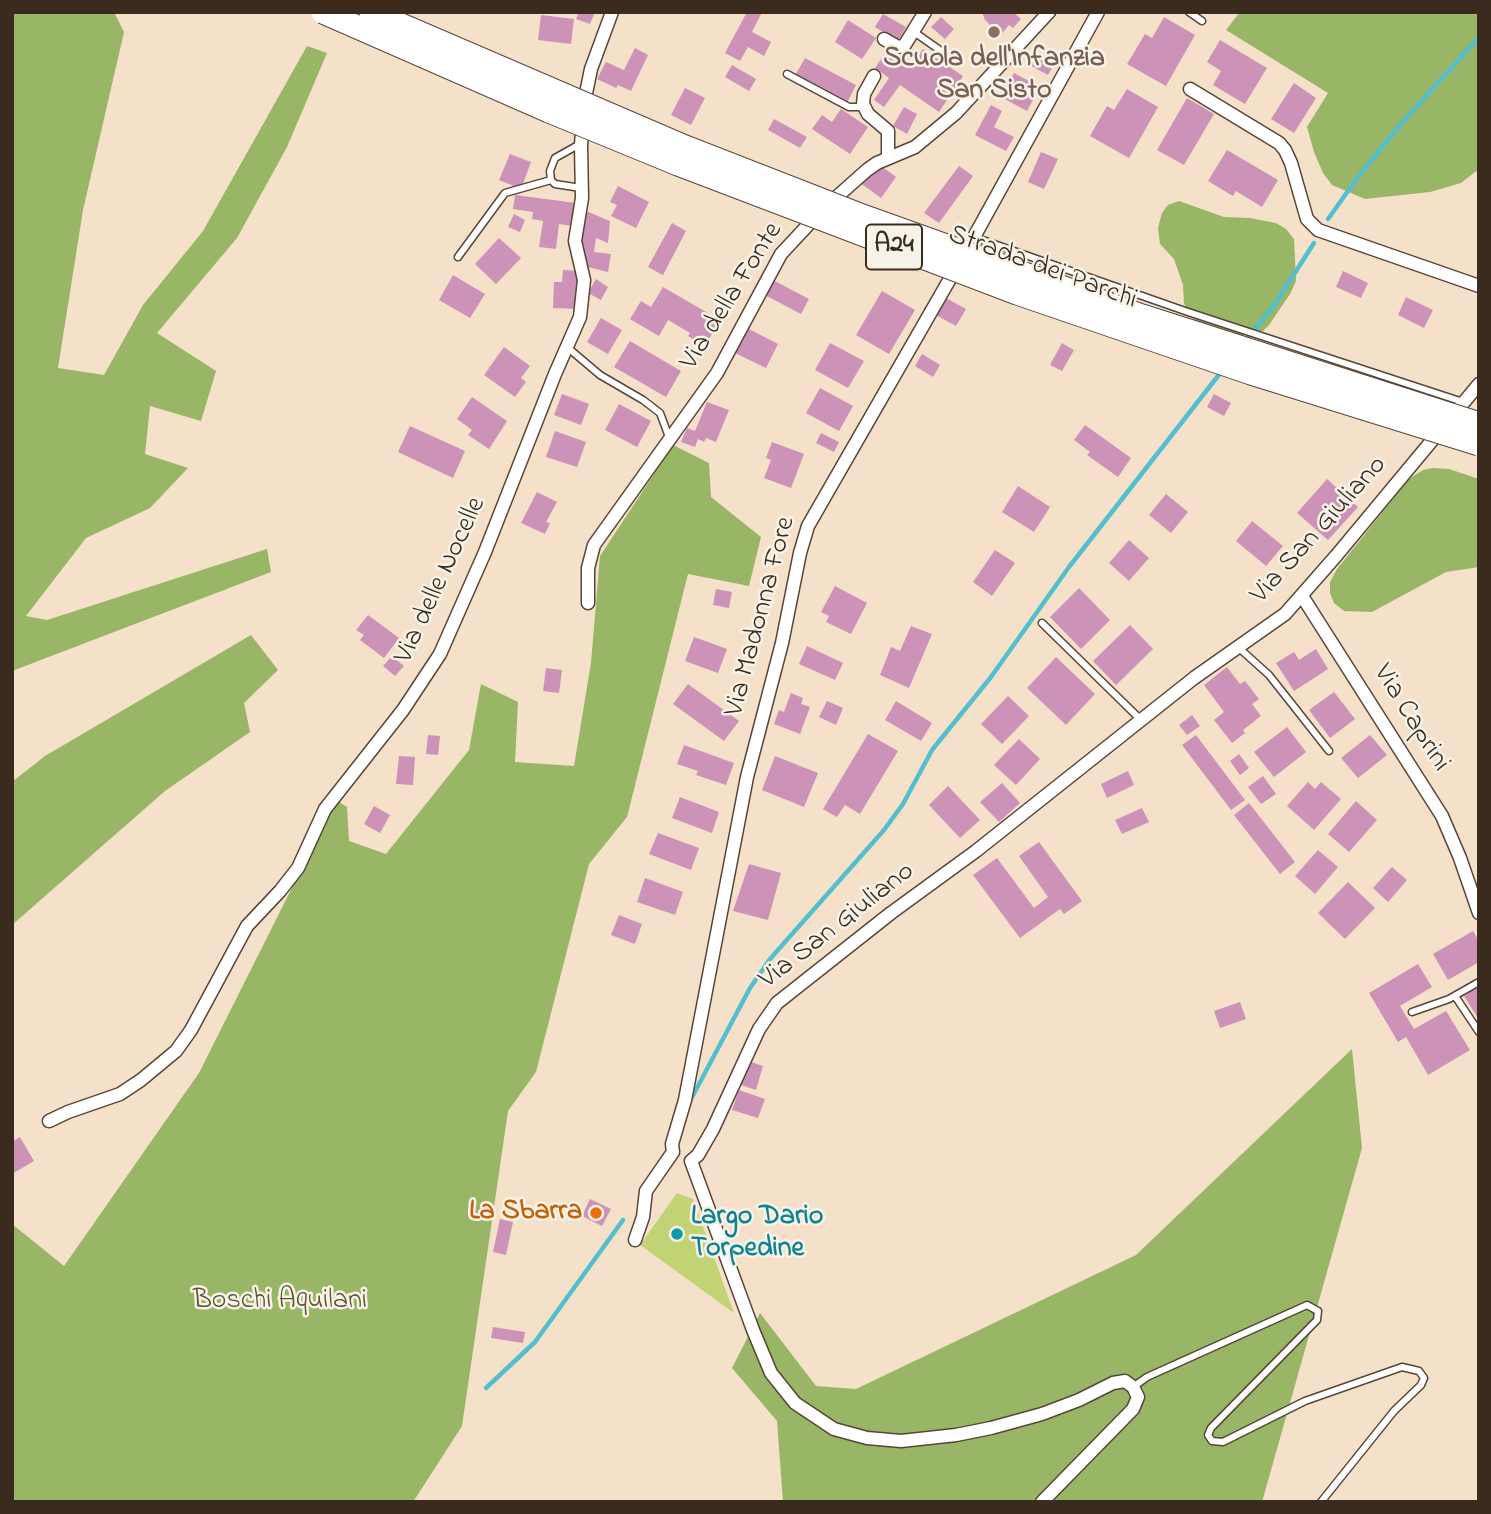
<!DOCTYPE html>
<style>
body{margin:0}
#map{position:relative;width:1491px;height:1514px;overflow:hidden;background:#f5e1ca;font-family:"Indie Flower",sans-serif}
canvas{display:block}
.frame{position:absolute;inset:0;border:14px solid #3b2a1e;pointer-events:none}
</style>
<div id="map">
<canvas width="1491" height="1514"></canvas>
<div class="frame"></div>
</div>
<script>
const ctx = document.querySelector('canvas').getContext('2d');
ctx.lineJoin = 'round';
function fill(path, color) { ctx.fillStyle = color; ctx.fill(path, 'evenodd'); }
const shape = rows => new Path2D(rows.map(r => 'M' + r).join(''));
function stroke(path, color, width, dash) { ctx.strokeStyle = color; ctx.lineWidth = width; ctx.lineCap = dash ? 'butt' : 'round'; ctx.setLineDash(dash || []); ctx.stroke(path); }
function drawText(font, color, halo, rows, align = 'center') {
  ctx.font = font + ' "Indie Flower",sans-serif'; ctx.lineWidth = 5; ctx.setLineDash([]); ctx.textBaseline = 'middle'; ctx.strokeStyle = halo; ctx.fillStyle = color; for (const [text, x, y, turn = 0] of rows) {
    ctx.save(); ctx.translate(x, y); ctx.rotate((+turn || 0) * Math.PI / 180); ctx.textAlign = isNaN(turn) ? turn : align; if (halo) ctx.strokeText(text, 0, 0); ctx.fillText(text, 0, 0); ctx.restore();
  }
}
fill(shape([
 [677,1193,693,1199,734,1313,640,1245]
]), '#c2d375');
fill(shape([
 [12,12,114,12,124,32,83,210,58,368,104,375,143,305,203,231,307,46,327,53,287,147,237,238,157,333,216,371,201,421,150,406,145,454,188,468,150,508,86,538,26,616,47,620,267,549,271,572,12,671],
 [1240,12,1479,12,1479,169,1461,183,1430,192,1365,199,1332,185,1323,173,1314,152,1307,127,1328,93,1226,30],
 [1179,201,1224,217,1250,218,1276,223,1286,229,1294,239,1296,281,1290,294,1269,325,1263,331,1246,335,1238,335,1199,323,1189,315,1184,303,1183,285,1174,259,1160,244,1158,228,1162,213,1168,205],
 [673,445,709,463,711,497,761,537,749,586,688,574,627,817,589,864,536,1072,508,1111,462,1426,413,1502,12,1502,12,1224,64,1266,199,1073,336,800,347,807,349,841,386,854,469,750,481,684,518,702,515,762,574,766,591,663,600,556],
 [1433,468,1449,469,1479,479,1479,567,1446,572,1372,612,1344,611,1334,603,1330,593,1330,582,1337,569,1409,479,1423,470],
 [251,635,278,670,244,703,250,732,165,791,12,925,12,782,45,756],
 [1352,1049,1362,1148,1262,1502,783,1502,777,1421,732,1368,760,1313,816,1386,856,1389,1136,1255]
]), '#99b566');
stroke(shape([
 [1328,219,1358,177,1400,125,1479,37],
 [1246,340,1275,304,1314,243],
 [690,1101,750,988,770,959,884,830,903,804,932,750,991,677,1069,567,1221,372],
 [486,1388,535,1342,623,1220]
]), '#53bfce', 4.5);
fill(shape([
 [579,12,595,12,590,24,576,19],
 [747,12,762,12,752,32,771,42,764,56,748,47,740,61,725,53],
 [982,12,1013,12,1021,19,1013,28,1009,25,998,38,987,29,990,25,985,20],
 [883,14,906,27,898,41,875,27],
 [541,15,574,19,571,44,538,40],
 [941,17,954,29,945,39,931,27],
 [1164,17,1195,35,1166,86,1127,64,1145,34,1152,38],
 [848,20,876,38,862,59,835,42],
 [1220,40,1267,68,1245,104,1213,85,1221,71,1207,62],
 [889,47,913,63,923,49,963,76,939,112,900,85,884,107,874,100,889,78,875,68],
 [635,48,648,55,631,91,618,85,616,88,597,79,606,62,624,70],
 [1035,51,1055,62,1048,75,1028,64],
 [805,58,856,85,848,101,796,74],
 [732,65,756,79,749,91,725,77],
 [1014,73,1040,87,1027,111,1001,97],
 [1294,83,1316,98,1294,133,1271,119],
 [685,88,705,98,691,125,671,115],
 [1127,89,1158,107,1129,158,1090,136,1107,106,1114,110],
 [1187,98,1214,114,1184,165,1157,150],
 [991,105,1002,111,994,127,1014,137,1006,151,975,135],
 [904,107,917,114,907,134,893,126],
 [841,109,868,127,850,154,812,129,822,115,832,122],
 [774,119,807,137,800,148,768,130],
 [1227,150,1278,180,1262,207,1236,191,1233,196,1208,181],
 [1041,152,1058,159,1044,189,1028,182],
 [510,154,531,162,521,189,499,180],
 [880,165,896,177,881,198,859,182],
 [959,166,973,176,939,223,924,213],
 [618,186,649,202,636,228,611,216,617,205,610,202],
 [515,195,576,203,573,226,559,224,556,249,539,247,543,221,532,219,533,212,513,209],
 [586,211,610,221,608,243,596,238,594,252,611,254,608,272,588,267,588,262,584,262,579,251],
 [514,214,525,220,520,232,508,227],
 [672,223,686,231,663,275,648,267],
 [499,238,521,258,496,284,475,264],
 [563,270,579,271,577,309,553,308,554,282,562,282],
 [1343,271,1368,283,1361,298,1336,287],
 [453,275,485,294,470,318,439,300],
 [596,279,608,287,601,300,588,293],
 [771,279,809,299,801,314,763,294],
 [663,287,720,320,705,346,688,336,690,333,668,320,659,336,630,319,641,301,651,307],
 [882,291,915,310,889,354,856,335],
 [1406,297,1433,310,1424,328,1398,315],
 [946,298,966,309,956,326,936,315],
 [601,318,622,330,608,354,587,342],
 [747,328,778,344,766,368,735,353],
 [630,341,681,371,666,397,614,367],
 [830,343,864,361,848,388,815,370],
 [1062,343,1074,350,1062,371,1050,365],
 [504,347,530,366,521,378,526,382,515,397,484,375],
 [922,354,940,365,933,377,915,366],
 [820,388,853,406,839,431,806,413],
 [562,394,589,404,581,425,554,415],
 [1214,394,1231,403,1224,416,1207,407],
 [472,397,507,421,489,449,468,435,472,430,457,419],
 [707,402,729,410,716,442,706,438,704,442,698,439,695,447,681,442,687,428,695,431],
 [619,404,651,421,637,447,605,430],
 [1085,425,1131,458,1118,477,1087,455,1090,452,1074,440],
 [410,426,465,451,453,478,398,452],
 [555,431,586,442,577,467,546,457],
 [821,433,839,442,834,452,816,443],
 [772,442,804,454,791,488,764,478,771,460,766,458],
 [1327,479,1358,507,1328,540,1297,513],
 [1018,486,1050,507,1034,532,1002,512],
 [537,492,557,502,546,522,550,523,545,534,521,523],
 [1166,494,1188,512,1171,533,1149,515],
 [1252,521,1283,546,1266,566,1236,541],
 [1129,540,1149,558,1129,581,1109,563],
 [995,550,1015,563,992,596,973,582],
 [835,586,867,603,851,634,826,622,829,616,821,612],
 [1079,588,1110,620,1081,649,1050,617],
 [716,589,732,592,729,608,713,605],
 [368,615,399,638,384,658,360,640,364,635,356,630],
 [1130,625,1153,649,1116,685,1093,661],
 [911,626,932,634,909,688,880,675,891,647,900,651],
 [694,637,727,649,718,673,685,661],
 [807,646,843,663,835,680,799,664],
 [1316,649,1328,669,1294,691,1276,663,1294,652,1299,660],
 [392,656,404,666,395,676,383,666],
 [1056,657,1095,694,1066,725,1027,688],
 [1227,667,1240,684,1245,681,1259,699,1252,704,1261,716,1243,730,1245,733,1232,743,1214,720,1224,712,1204,685],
 [546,668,562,670,559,693,543,691],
 [688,684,739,721,724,741,673,704],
 [1334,692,1355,719,1330,738,1309,710],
 [791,693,803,698,801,704,810,707,800,734,774,724,779,710,784,712],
 [1008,696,1029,716,1002,744,981,724],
 [827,701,843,708,836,725,819,717],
 [896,701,932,723,921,741,885,720],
 [1192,715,1200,726,1187,735,1179,725],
 [1287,727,1306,752,1274,777,1254,752],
 [868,734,898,751,860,814,845,805,837,817,823,809],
 [428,735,440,736,438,755,426,754],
 [1196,735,1245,800,1231,810,1182,745],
 [1370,735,1387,755,1358,778,1341,758],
 [1019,739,1040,759,1016,785,994,765],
 [684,745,734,763,726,785,696,775,698,771,677,764],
 [1239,754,1249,768,1240,775,1230,761],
 [399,756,415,757,413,785,396,784],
 [775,756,818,773,804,807,762,790],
 [1128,771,1134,785,1107,798,1101,784],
 [1263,776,1276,794,1261,804,1248,787],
 [1308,782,1315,789,1321,782,1341,799,1314,830,1287,806],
 [1002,783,1020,803,999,822,980,802],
 [948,786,980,820,960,838,929,805],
 [680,797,719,812,712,833,672,818],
 [1356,801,1377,820,1349,852,1328,834],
 [1249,803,1295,862,1280,874,1234,815],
 [374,806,390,815,380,833,364,824],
 [1142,808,1149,822,1122,834,1115,820],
 [658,833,699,848,691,870,649,854],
 [1039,842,1082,901,1064,914,1060,909,1020,938,973,875,997,858,1034,908,1048,897,1019,856],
 [1318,850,1338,867,1315,894,1295,876],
 [749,864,781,873,768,920,733,911],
 [1392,867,1407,880,1388,902,1373,888],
 [645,878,683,892,675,915,637,902],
 [1348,882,1375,908,1345,939,1318,913],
 [619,915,642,924,635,944,611,935],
 [1473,931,1479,941,1479,962,1448,980,1433,954],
 [1418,964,1432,987,1400,1006,1414,1029,1446,1011,1470,1050,1428,1075,1406,1037,1398,1042,1369,993],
 [1479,987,1479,1020,1464,996],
 [1240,1002,1246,1019,1220,1028,1214,1011],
 [748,1061,763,1066,756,1090,741,1085],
 [739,1090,765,1099,758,1118,732,1110],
 [20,1137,34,1161,12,1174,12,1142],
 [590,1199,611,1209,602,1226,582,1216],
 [500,1219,513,1222,506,1255,493,1252],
 [493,1327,525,1332,523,1343,491,1338]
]), '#cc92b7');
const service = shape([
 [1189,12,1202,21],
 [914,32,944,53],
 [787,74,849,107,864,107],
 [580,144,555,158,550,171,551,180,555,184,581,188],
 [974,237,1188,312,1463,402],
 [458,257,505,193,551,180],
 [567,347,600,375,643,400,660,413,669,437],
 [1042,623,1141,720],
 [1239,648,1269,675,1329,751],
 [1455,996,1479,1032],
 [1412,1012,1449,999,1479,982],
 [1133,1387,1147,1377,1307,1305,1318,1311,1317,1320,1211,1428,1208,1435,1212,1441,1223,1442,1305,1401,1402,1367,1419,1371,1424,1378,1421,1385,1394,1411,1321,1502]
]);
const minor = shape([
 [884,39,898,47,904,46,925,12],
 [874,76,864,94,863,104,868,114,888,131,888,158],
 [1190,89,1279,143,1285,150,1291,163,1307,219,1318,230,1479,286],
 [1302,596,1442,816,1460,858,1479,913],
 [588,603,588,568,594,545,717,373,781,254,822,210,867,170,877,163,915,147,956,113,1049,12],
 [49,1121,68,1112,120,1094,141,1080,176,1051,191,1030,247,926,280,891,298,868,325,809,403,710,440,654,485,552,555,374,580,317,584,280,575,241,582,198,581,145,584,103,591,69,612,12],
 [673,1152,672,1144,685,1100,747,777,782,643,800,553,808,526,974,237,1098,12],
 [635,1240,643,1217,646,1191,673,1152],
 [1042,1502,1133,1409,1138,1397,1133,1387,1125,1381,1113,1383,1079,1400,1042,1414,991,1428,956,1435,901,1441,867,1438,834,1429,795,1403,771,1373,753,1330,691,1161,698,1155,713,1129,759,1029,777,1003,891,913,976,851,1194,678,1285,614,1336,556,1479,384]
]);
stroke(service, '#574538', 9);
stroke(minor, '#574538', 15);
stroke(service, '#fff', 6);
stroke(minor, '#fff', 12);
const motorwayBridge = shape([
 [323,12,549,111,678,164,1017,293,1251,373,1479,444],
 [371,12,685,147,857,214,1142,316,1479,424]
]);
stroke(motorwayBridge, '#574538', 25, []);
stroke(motorwayBridge, '#fff', 23);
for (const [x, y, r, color] of [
 [994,32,7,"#8d6e63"],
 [596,1213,7,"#e8710a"],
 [677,1234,7,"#0f9aa8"]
]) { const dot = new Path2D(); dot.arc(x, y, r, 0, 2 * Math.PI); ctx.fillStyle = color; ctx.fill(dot); stroke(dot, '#f7f3e8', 2.5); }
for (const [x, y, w] of [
 [894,247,56]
]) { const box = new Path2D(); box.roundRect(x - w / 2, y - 22.5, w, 45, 5); ctx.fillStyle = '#f7f3e8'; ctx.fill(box); stroke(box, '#3b2a1e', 2); }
drawText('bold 26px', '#3b2a1e', null, [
 ["A24",894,247]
]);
drawText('bold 28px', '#785e54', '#f7f3e8', [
 ["Scuola dell'Infanzia",994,60],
 ["San Sisto",994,92]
]);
drawText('28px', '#3b2a1e', '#f7f3e8', [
 ["Strada dei Parchi",1042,269,20],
 ["Via della Fonte",733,297,-58],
 ["Via San Giuliano",1320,531,-48],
 ["Via delle Nocelle",442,581,-65],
 ["Via Madonna Fore",762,617,-75],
 ["Via Caprini",1410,719,58],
 ["Via San Giuliano",838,927,-38]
]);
drawText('bold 28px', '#c56008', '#f7f3e8', [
 ["La Sbarra",582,1213]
], 'right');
drawText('bold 28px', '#0d838f', '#f7f3e8', [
 ["Largo Dario",691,1218],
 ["Torpedine",691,1250]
], 'left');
drawText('28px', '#5d5434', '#f7f3e8', [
 ["Boschi Aquilani",280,1302]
]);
</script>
